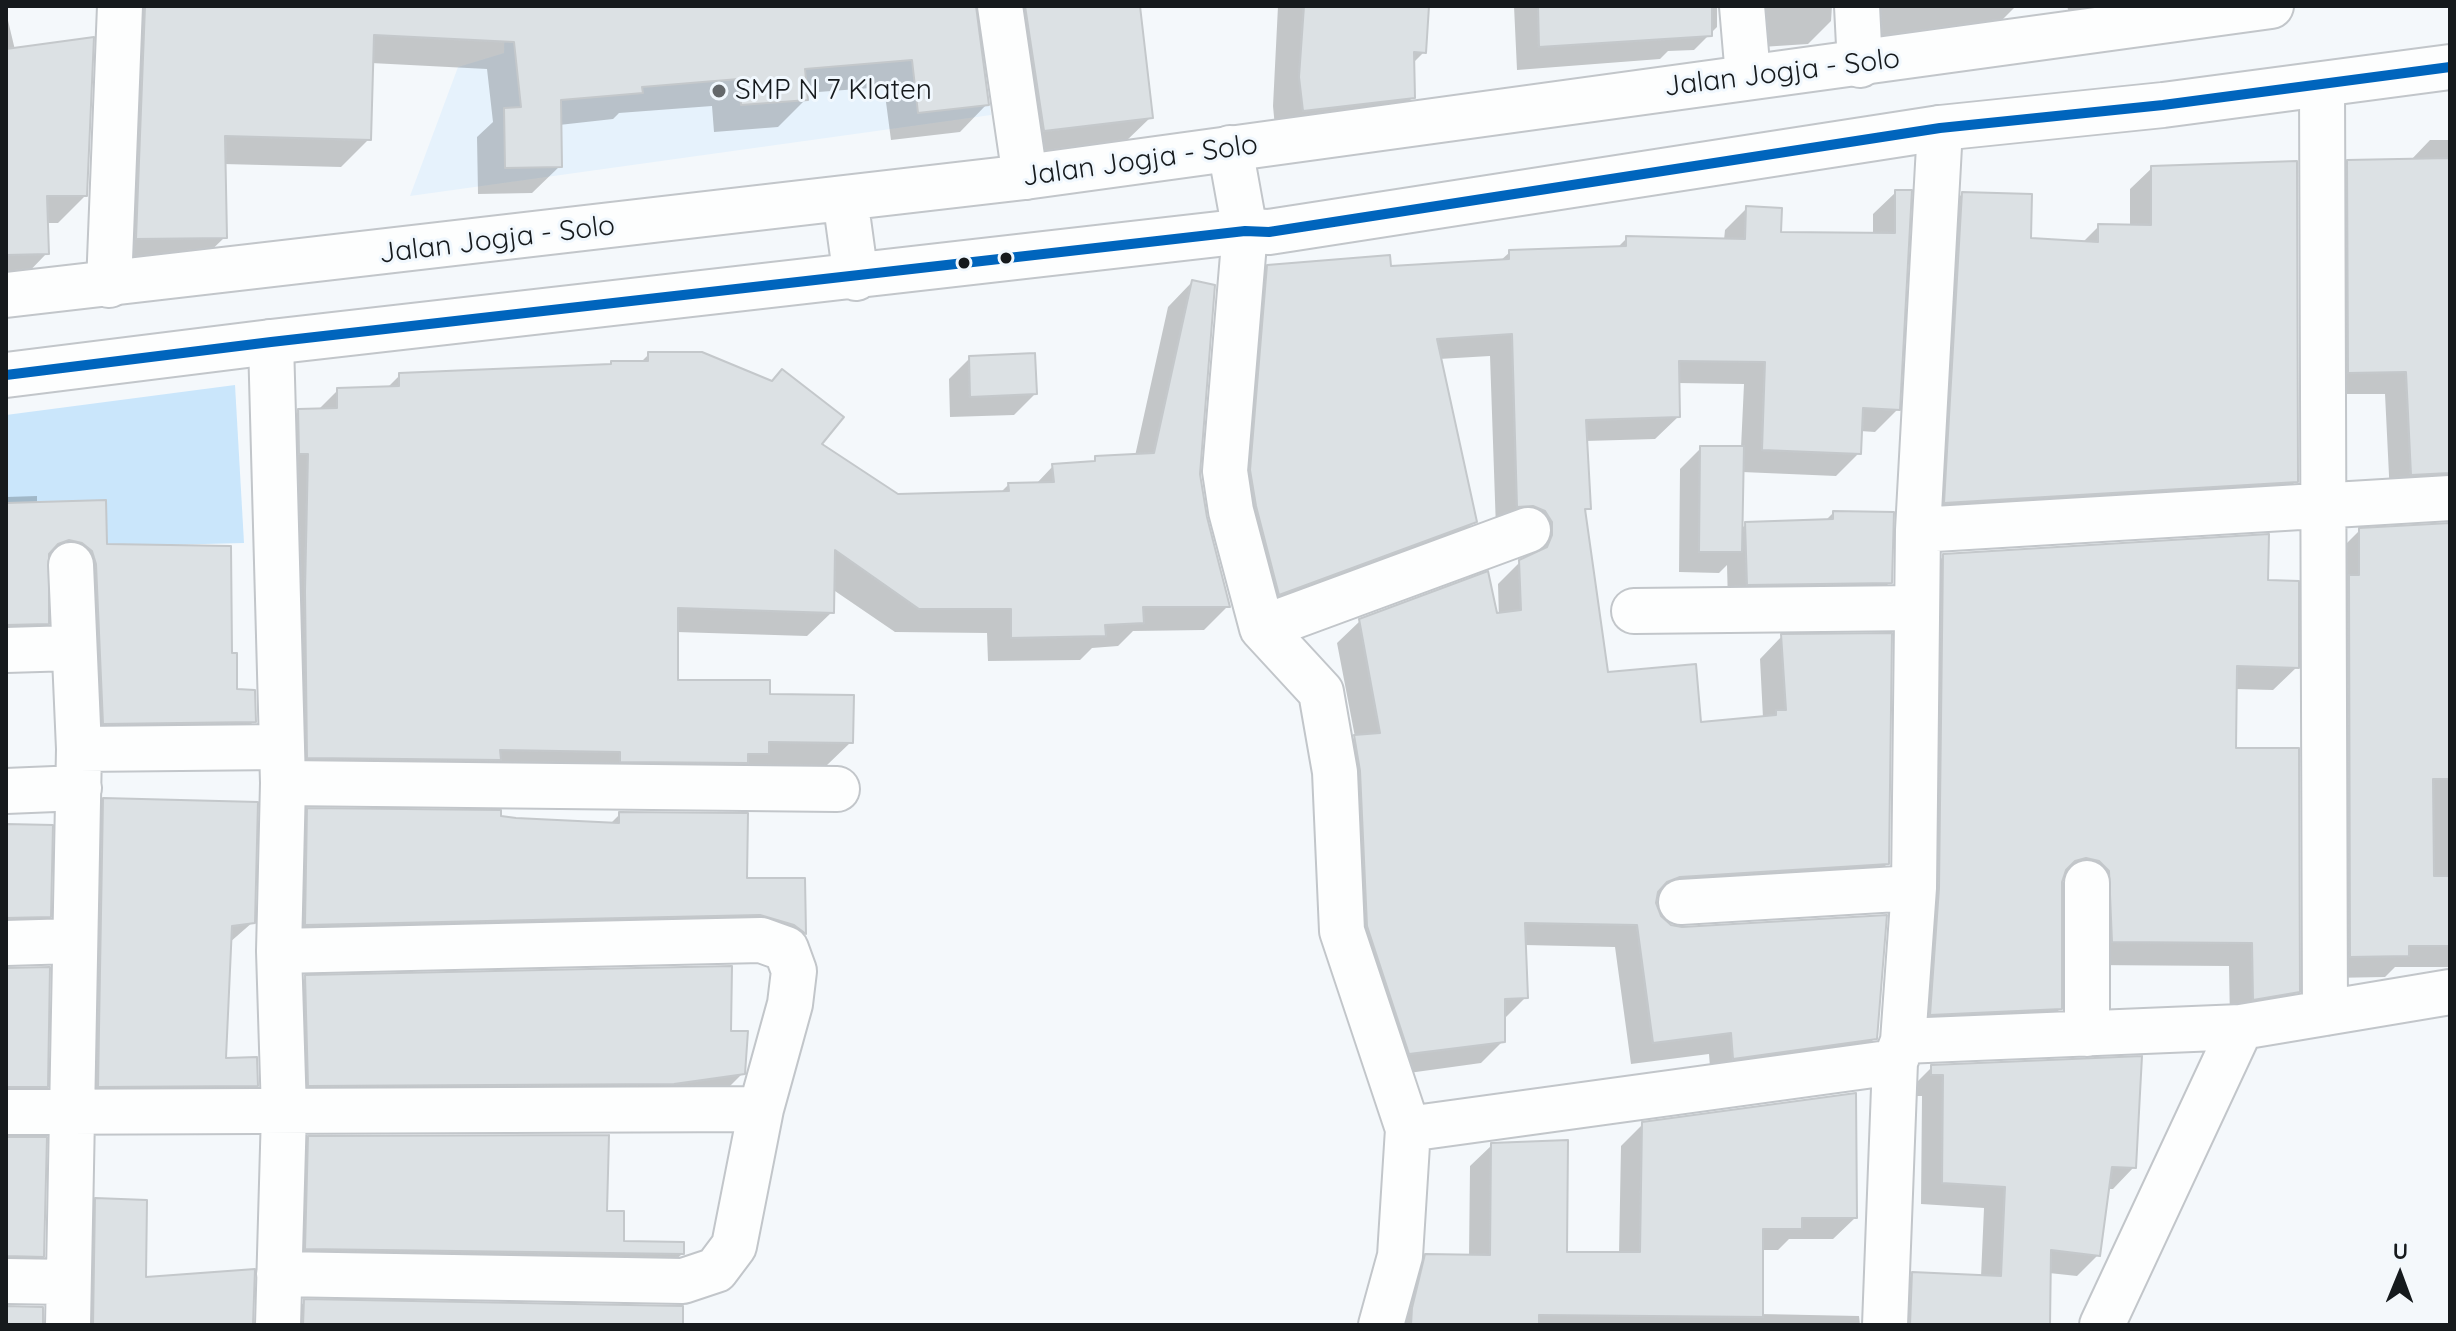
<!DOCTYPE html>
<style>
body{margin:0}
#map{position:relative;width:2456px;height:1331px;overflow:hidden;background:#f4f8fb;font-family:Quicksand,sans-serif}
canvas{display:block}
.frame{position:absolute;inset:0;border:8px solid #161a1d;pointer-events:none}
.north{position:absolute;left:2360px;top:1235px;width:80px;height:80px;-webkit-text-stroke:6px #f1f8fe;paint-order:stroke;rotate:1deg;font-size:22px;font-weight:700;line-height:32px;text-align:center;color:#161a1d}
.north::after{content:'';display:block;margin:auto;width:28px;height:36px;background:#161a1d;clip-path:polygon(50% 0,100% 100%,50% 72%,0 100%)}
</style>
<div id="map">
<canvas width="2456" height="1331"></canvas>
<div class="frame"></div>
<div class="north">U</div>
</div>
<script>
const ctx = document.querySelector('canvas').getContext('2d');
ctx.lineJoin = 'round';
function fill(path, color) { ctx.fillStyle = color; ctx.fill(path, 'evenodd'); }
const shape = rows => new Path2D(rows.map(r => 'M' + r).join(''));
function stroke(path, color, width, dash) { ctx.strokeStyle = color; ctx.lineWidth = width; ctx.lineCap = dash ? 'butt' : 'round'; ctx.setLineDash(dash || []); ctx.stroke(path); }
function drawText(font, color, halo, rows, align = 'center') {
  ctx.font = font + ' Quicksand,sans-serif'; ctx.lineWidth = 6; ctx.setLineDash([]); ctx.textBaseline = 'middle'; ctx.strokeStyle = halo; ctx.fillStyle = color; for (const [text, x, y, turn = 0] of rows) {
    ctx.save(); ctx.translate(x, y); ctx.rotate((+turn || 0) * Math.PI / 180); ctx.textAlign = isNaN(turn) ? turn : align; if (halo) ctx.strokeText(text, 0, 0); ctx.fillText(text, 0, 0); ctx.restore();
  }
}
fill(shape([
 [505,6,976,6,991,115,410,196,458,67,504,53]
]), '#e6f2fc');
fill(shape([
 [235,385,244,543,6,549,6,415]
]), '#cae6fb');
fill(shape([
 [110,6,1138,6,1151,117,1123,144,1016,157,980,9,973,9,987,104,960,132,891,140,884,87,805,93,806,99,778,127,714,132,712,106,619,113,613,119,559,125,560,166,532,193,478,194,477,137,493,122,487,69,371,63,369,139,341,167,223,164,225,237,197,264,109,266],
 [1278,6,1427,6,1424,52,1412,64,1413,97,1386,125,1276,138,1273,106],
 [1514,6,1717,6,1717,27,1694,50,1668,51,1660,59,1517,70],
 [1728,6,1832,6,1831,21,1808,44,1746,48],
 [1844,6,2014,6,2014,8,1991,31,1860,42],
 [2067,6,2156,6,2070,16],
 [6,12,15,50,86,195,58,223,46,223,47,253,20,281,6,281],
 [2430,140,2450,140,2450,508,2390,496,2385,394,2327,394,2326,184,2348,162,2410,161],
 [2152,168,2296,481,2275,503,1924,524,1941,215,1962,194,2029,240,2082,243,2099,226,2130,227,2130,189],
 [1896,192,1898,409,1875,432,1860,431,1859,453,1836,476,1742,472,1741,529,1746,524,1825,521,1833,513,1890,582,1871,602,1728,604,1727,565,1719,573,1679,572,1680,469,1701,448,1741,448,1744,384,1677,383,1678,417,1655,439,1585,441,1589,508,1583,513,1607,674,1700,724,1763,718,1760,659,1782,636,1887,864,1865,886,1655,899,1659,918,1875,1038,1852,1061,1711,1080,1709,1054,1631,1064,1615,947,1524,945,1526,997,1503,1020,1503,1041,1481,1063,1387,1076,1332,759,1355,737,1337,643,1360,621,1499,619,1498,584,1520,562,1531,556,1529,544,1496,529,1490,356,1439,359,1475,521,1452,544,1257,616,1234,529,1246,289,1268,266,1389,268,1500,261,1510,252,1616,249,1627,238,1724,240,1725,230,1747,208,1779,234,1873,235,1873,214],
 [1192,282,1198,474,1205,518,1228,606,1204,630,1133,631,1118,646,1092,648,1080,660,988,661,987,633,895,632,832,589,832,612,807,636,676,632,676,682,768,696,851,742,826,766,755,765,743,778,284,782,274,435,299,411,317,411,338,390,387,388,400,375,609,366,640,363,649,354,819,444,897,496,1000,493,1009,484,1036,484,1053,466,1135,456,1168,307],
 [970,358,1035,394,1014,415,950,417,949,379],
 [37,496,37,505,105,546,230,655,235,691,254,721,234,742,83,743,61,562,47,559,47,623,26,643,6,644,6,497],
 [2450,525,2450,967,2395,967,2385,977,2329,978,2338,552,2360,530],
 [1944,556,2266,582,2297,667,2273,690,2235,689,2233,750,2298,991,2274,1015,2230,1022,2229,966,2089,965,2075,884,2060,880,2060,1009,2036,1032,1907,1037,1920,579],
 [104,800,253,922,229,943,224,1060,256,1085,236,1106,78,1106,83,820],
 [308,810,609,825,620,814,745,880,803,880,804,933,785,951,286,944,289,829],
 [6,827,49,916,28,936,6,938],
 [6,968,48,969,46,1086,25,1106,6,1108],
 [306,977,729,1033,743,1073,722,1094,288,1106,284,999],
 [1932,1067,2134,1167,2113,1189,2107,1189,2098,1255,2077,1276,2049,1273,2048,1325,1889,1325,1891,1296,1913,1274,1981,1277,1984,1208,1921,1204,1922,1096,1910,1096,1910,1089],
 [1643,1124,1855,1218,1833,1239,1789,1239,1778,1250,1761,1250,1761,1314,1859,1316,1860,1325,1392,1325,1404,1278,1426,1256,1469,1257,1470,1166,1492,1145,1565,1254,1619,1254,1621,1146],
 [6,1137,45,1139,42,1256,22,1276,6,1276],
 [309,1138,605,1213,622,1243,682,1254,661,1274,286,1269,289,1158],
 [96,1200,144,1279,251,1325,74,1325,76,1220],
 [305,1301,681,1325,284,1325]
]), '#0003');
const building = shape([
 [145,6,976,6,989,105,918,113,912,60,805,69,808,100,741,105,739,79,642,87,643,93,561,100,562,167,505,168,504,108,521,107,514,42,374,35,371,140,225,136,227,238,136,239,145,6],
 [1025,6,1140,6,1153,118,1044,131,1025,6],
 [1304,6,1429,6,1426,53,1414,52,1415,98,1303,111,1299,77,1304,6],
 [1538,6,1712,6,1712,36,1539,47,1538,6],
 [94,37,87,196,47,196,49,254,6,255,6,49,94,37],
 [2450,158,2450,473,2411,475,2406,372,2348,373,2347,160,2450,158],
 [2297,161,2298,482,1944,503,1962,192,2032,194,2031,238,2098,242,2098,224,2151,225,2151,166,2297,161],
 [1895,190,1912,190,1900,410,1863,408,1861,454,1762,450,1765,362,1679,361,1680,417,1586,420,1591,509,1585,509,1608,672,1696,664,1701,722,1776,715,1776,710,1786,710,1781,634,1892,633,1889,864,1680,877,1667,882,1658,892,1656,903,1661,916,1671,925,1682,927,1887,915,1877,1039,1733,1059,1731,1033,1653,1043,1637,925,1525,923,1528,998,1505,999,1505,1042,1409,1054,1367,926,1360,771,1354,735,1380,733,1359,619,1488,571,1497,613,1521,610,1519,560,1547,547,1552,535,1552,522,1545,511,1533,506,1517,507,1512,334,1437,339,1477,522,1279,595,1256,506,1250,470,1267,265,1390,255,1391,266,1509,259,1509,250,1626,246,1626,236,1745,239,1746,206,1782,208,1781,232,1895,233,1895,190],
 [1192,280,1215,285,1200,474,1207,517,1230,607,1143,607,1144,623,1105,625,1106,636,1011,638,1011,609,919,609,835,550,834,613,678,608,678,680,770,680,770,694,854,695,853,743,769,742,769,754,748,754,748,763,620,762,620,752,500,750,501,760,307,758,305,591,308,454,299,454,298,409,337,408,337,388,399,386,399,373,611,364,611,361,648,361,648,352,702,352,772,381,782,369,844,417,822,444,898,494,1009,491,1008,483,1054,482,1052,464,1095,461,1095,456,1154,453,1192,280],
 [1035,353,1037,394,970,397,969,356,1035,353],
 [1700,446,1744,446,1742,552,1699,552,1700,446],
 [106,500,107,544,231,546,232,653,237,653,237,689,255,690,256,722,103,724,96,564,92,551,82,543,69,540,58,544,49,554,49,624,6,625,6,503,106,500],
 [1833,511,1894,512,1892,583,1747,585,1745,522,1833,519,1833,511],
 [2450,523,2450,779,2433,779,2434,876,2450,876,2450,946,2409,946,2409,956,2350,957,2349,575,2359,575,2359,528,2450,523],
 [2269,534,2268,580,2299,581,2299,668,2237,666,2236,748,2299,748,2300,992,2253,1000,2252,943,2112,942,2109,871,2099,861,2086,858,2075,861,2066,870,2062,882,2062,1009,1930,1015,1939,888,1943,554,2269,534],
 [103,798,258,802,255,923,232,926,226,1058,257,1057,258,1086,98,1087,103,798],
 [307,808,501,810,501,816,516,818,619,823,619,812,748,813,747,878,805,878,806,934,794,925,760,915,305,925,307,808],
 [6,824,53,825,51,917,6,918,6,824],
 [732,966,731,1031,748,1031,745,1074,674,1084,308,1086,305,975,732,966],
 [50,967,48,1087,6,1087,6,968,50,967],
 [2142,1056,2136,1168,2112,1167,2100,1256,2051,1250,2050,1325,1910,1325,1912,1272,2001,1276,2005,1187,1942,1183,1943,1075,1931,1075,1931,1065,2142,1056],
 [1856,1093,1857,1218,1802,1218,1802,1229,1763,1229,1763,1317,1539,1315,1539,1325,1411,1325,1412,1308,1425,1254,1490,1255,1491,1143,1568,1140,1567,1252,1640,1252,1642,1122,1856,1093],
 [609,1135,607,1211,624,1211,624,1241,684,1242,684,1254,305,1249,308,1136,609,1135],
 [6,1137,47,1137,44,1257,6,1256,6,1137],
 [95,1198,147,1200,146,1277,255,1269,253,1325,93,1325,95,1198],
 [304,1299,683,1306,683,1325,303,1325,304,1299],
 [6,1306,43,1307,43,1325,6,1325,6,1306]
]);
fill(building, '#dce1e4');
stroke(building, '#c4c8cb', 2);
const street = shape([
 [1000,6,1025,177],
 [1742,6,1748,76],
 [1857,6,1860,65],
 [2322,85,2325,1013],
 [1230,148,1245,231,1225,471,1231,511,1262,628,1321,692,1335,772,1342,931,1408,1129,1400,1256,1381,1325],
 [109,285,120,6],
 [271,342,283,783,279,951,284,1112,278,1325],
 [1918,530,2450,498],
 [1634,611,1917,608],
 [1262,628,1528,530],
 [6,650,73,648],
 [79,749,282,747],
 [283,783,837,789],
 [6,791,79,788],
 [1681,902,1914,888],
 [6,943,74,941],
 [279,951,761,940,786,949,794,971,790,1004,761,1109,734,1246,716,1270,683,1281,279,1274],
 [2087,1034,2087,883],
 [1903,1041,2241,1027],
 [6,1112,761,1109],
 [1408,1129,1895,1062],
 [6,1281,68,1282],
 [68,1325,79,749,71,565],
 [1885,1325,1895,1062,1903,1041,1914,888,1918,530,1940,128],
 [2102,1325,2241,1027,2450,992]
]);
const highway = shape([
 [845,198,856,278],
 [6,295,1025,177,2271,6],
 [6,375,271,342,1245,231,1269,232,1940,128,2163,105,2450,67]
]);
stroke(street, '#c2c6ca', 48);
stroke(highway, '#c2c6ca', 48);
stroke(street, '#fdfefe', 44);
stroke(highway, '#fdfefe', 44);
stroke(shape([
 [6,375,271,342,1245,231,1269,232,1940,128,2163,105,2450,67]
]), '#0065bd', 10);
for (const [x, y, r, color] of [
 [719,91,8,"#64686b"],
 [1006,258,7,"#161a1d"],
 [964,263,7,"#161a1d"]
]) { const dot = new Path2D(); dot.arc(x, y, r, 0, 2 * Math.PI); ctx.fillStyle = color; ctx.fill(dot); stroke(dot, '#f1f8fe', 3); }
drawText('28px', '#161a1d', '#f1f8fe', [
 ["Jalan Jogja - Solo",1782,73,-7],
 ["Jalan Jogja - Solo",1140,161,-8],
 ["Jalan Jogja - Solo",497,240,-7]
]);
drawText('28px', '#161a1d', '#f1f8fe', [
 ["SMP N 7 Klaten",735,91]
], 'left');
</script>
